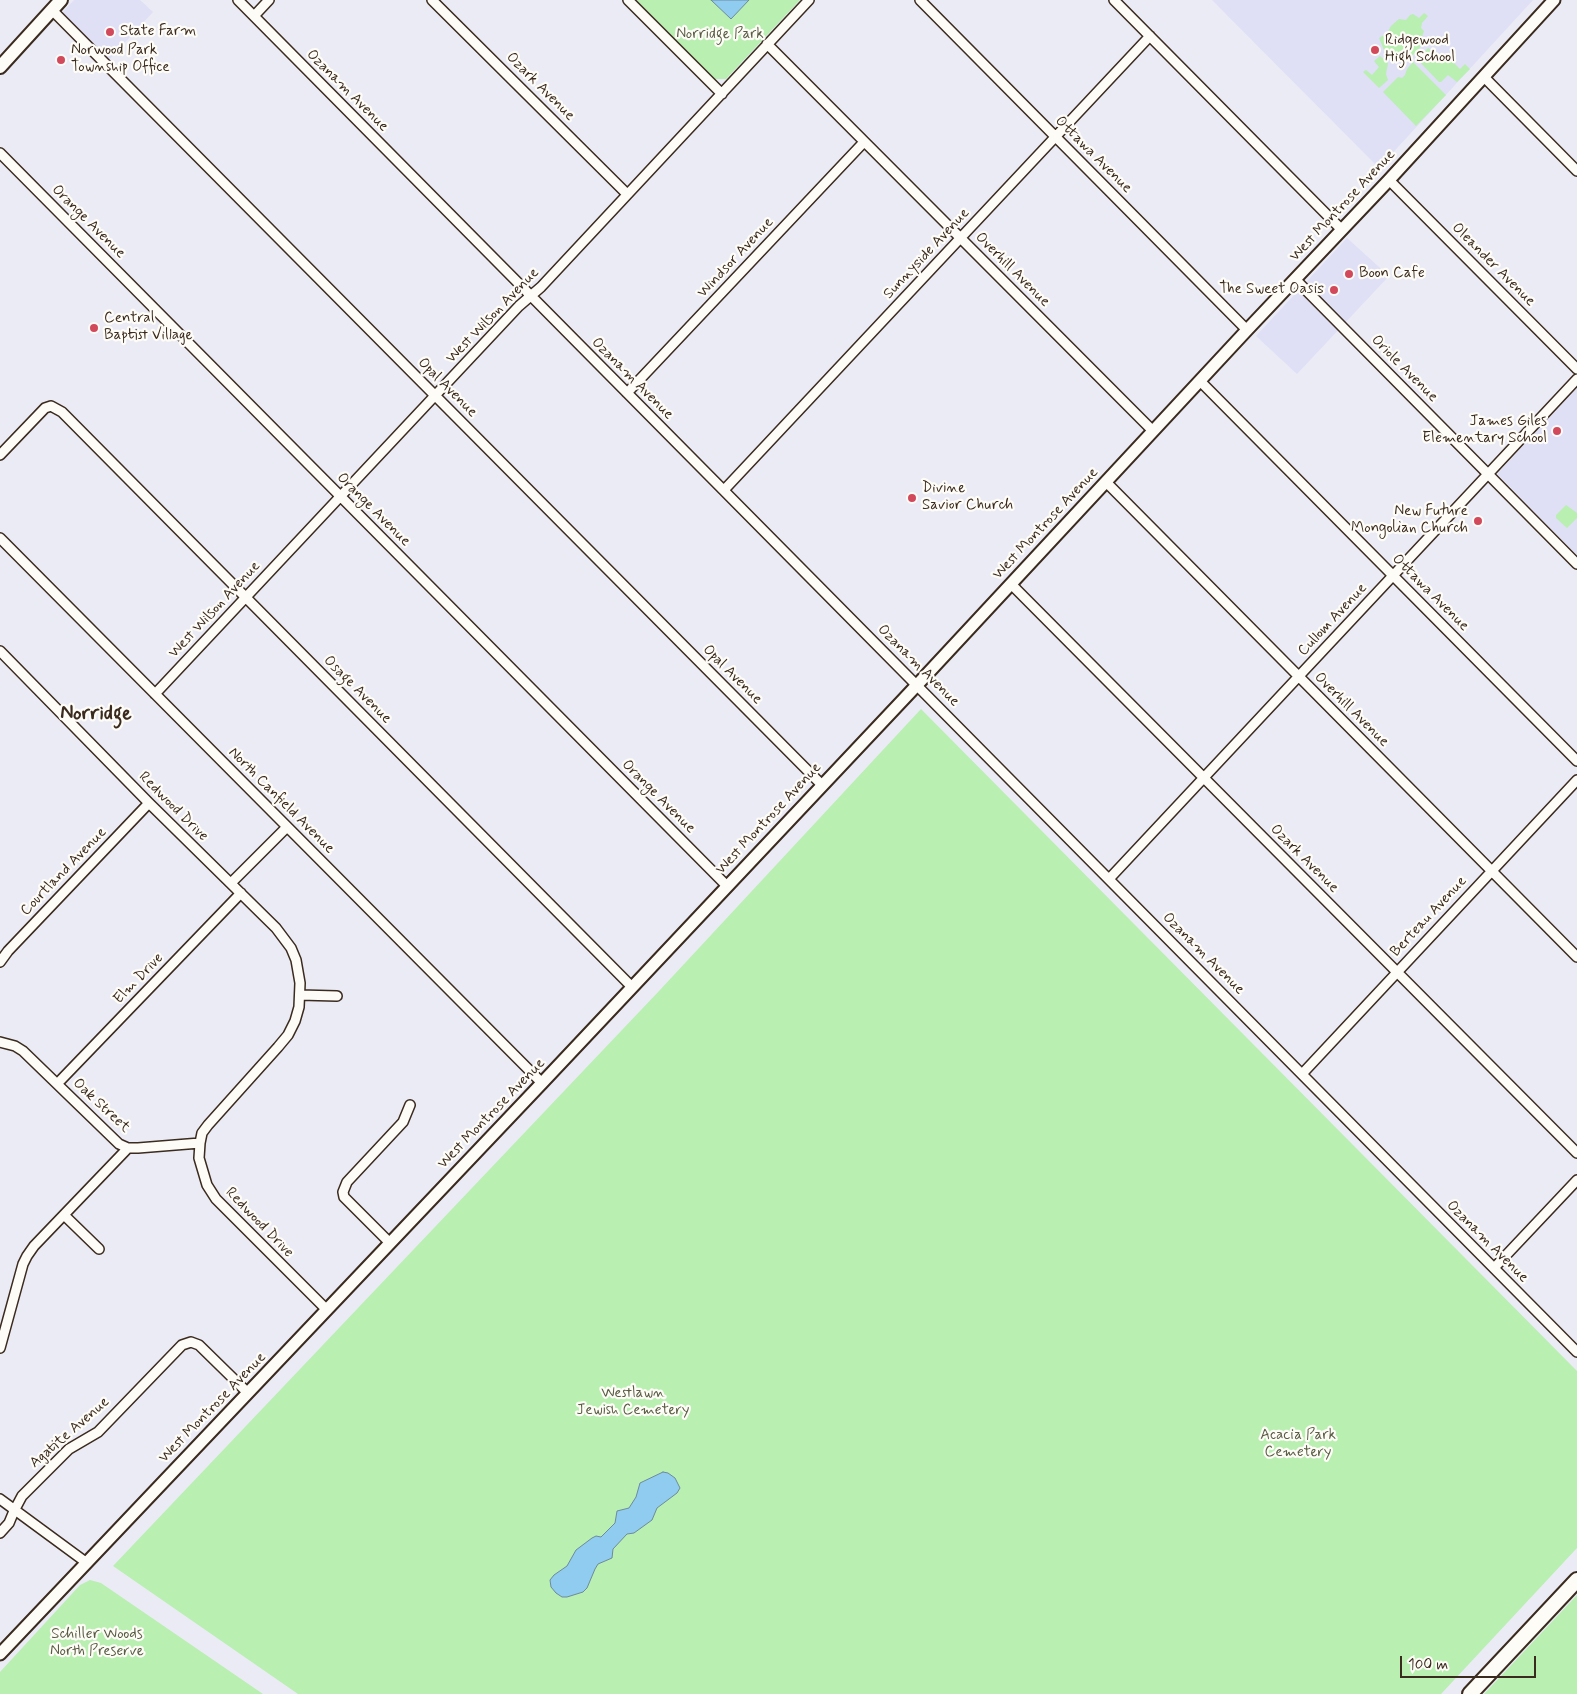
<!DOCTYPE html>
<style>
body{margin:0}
#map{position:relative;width:1577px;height:1694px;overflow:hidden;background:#ebebf6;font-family:Mynerve,sans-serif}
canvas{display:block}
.scale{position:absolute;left:1400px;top:1656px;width:136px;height:22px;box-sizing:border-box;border:2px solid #3b2a1e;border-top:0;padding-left:6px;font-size:15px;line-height:18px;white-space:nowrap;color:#3b2a1e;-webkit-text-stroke:4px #fdfcf7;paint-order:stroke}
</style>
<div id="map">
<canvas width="1577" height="1694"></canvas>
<div class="scale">100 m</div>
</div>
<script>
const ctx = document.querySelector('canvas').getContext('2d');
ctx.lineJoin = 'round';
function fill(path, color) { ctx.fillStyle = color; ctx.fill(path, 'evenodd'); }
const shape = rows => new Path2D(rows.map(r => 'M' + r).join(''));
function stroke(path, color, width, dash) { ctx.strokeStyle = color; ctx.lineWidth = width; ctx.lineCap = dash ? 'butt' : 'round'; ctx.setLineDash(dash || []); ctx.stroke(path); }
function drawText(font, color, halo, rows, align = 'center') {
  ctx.font = font + ' Mynerve,sans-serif'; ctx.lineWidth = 4.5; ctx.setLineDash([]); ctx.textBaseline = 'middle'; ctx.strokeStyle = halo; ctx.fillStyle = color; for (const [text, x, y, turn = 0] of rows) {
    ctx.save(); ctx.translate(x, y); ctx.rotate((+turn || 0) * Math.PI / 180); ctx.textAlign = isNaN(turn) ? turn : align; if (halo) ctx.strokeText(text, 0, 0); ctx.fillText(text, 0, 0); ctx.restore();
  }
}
fill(shape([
 [74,0,140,0,153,12,107,62,60,15],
 [1212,0,1533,0,1387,159,1376,165],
 [1347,238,1389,276,1297,374,1256,336],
 [1577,388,1577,555,1497,474]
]), '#dfdff6');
fill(shape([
 [636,0,800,0,726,79,715,79],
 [1424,13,1428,16,1422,23,1421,28,1424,31,1421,40,1424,43,1409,59,1400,57,1393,59,1384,50,1379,38,1387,33,1391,26,1399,19,1406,20,1410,15,1413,14,1419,18],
 [1428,48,1435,53,1436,52,1445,60,1451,60,1460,69,1465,64,1470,69,1457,82,1448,75,1441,82,1439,82,1417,59],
 [1380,56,1388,63,1386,74,1388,80,1379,88,1363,72,1366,70,1372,75,1379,67,1374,61],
 [1413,62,1446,95,1416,126,1383,92,1398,77,1402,78,1405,75,1407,69],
 [1566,505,1577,513,1577,518,1567,528,1556,518,1556,515],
 [921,709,1577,1371,1577,1548,1441,1694,298,1694,113,1566,659,991],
 [90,1580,101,1583,263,1694,0,1694,0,1672,80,1585],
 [1577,1595,1577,1694,1484,1694]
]), '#b9efb1');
const water = shape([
 [711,0,749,0,731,19,711,0],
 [663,1472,668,1473,675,1478,680,1488,677,1493,657,1508,652,1520,634,1533,627,1534,613,1549,612,1558,598,1564,595,1569,587,1588,583,1592,567,1597,562,1597,556,1593,551,1587,550,1580,554,1575,567,1566,576,1550,592,1538,596,1536,601,1537,615,1523,617,1511,629,1508,636,1497,640,1483,663,1472]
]);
fill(water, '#90cbf0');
stroke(water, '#6e8b9c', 1);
const minor = shape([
 [238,0,1577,1352],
 [432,0,627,194],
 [628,0,722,94],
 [920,0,1247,330],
 [1114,0,1342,230],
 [52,10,822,785],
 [254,16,269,0],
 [767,44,1153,431],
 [1484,77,1577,171],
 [0,153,727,886],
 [1389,180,1577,369],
 [1295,279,1577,564],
 [1200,381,1577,761],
 [627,393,864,142],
 [0,455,45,408,51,406,62,412,632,987],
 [1106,482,1577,957],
 [724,490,1150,36],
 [0,538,542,1083],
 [1011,584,1577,1153],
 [0,651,149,803,276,928,291,948,296,960,300,983,299,1007,295,1021,288,1035,278,1047,208,1125,202,1133,200,1143,199,1158,207,1185,216,1199,327,1310],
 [155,694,519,306,541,287,809,0],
 [1109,879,1577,379],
 [231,883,287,827],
 [0,962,8,951,149,803],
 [300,995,337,996],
 [0,1042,15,1046,23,1051,119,1144,128,1148,138,1148,200,1143],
 [1302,1074,1577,780],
 [57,1084,241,893],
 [64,1215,99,1249],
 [390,1243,344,1197,343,1192,347,1182,403,1122,410,1105],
 [1494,1268,1577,1180],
 [0,1348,23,1264,27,1256,34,1246,128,1148],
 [0,1499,87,1563],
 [0,1533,9,1523,14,1511,22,1496,69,1449,98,1432,182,1345,191,1342,199,1345,248,1393]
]);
const tertiary = shape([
 [0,1654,542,1083,917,685,1247,330,1389,180,1554,0]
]);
const secondary = shape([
 [0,67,61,0]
]);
const primary = shape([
 [1470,1694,1577,1580]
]);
stroke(minor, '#3b2a1e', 12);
stroke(tertiary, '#3b2a1e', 15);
stroke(secondary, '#3b2a1e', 16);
stroke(primary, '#3b2a1e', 18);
stroke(minor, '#fdfcf7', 9);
stroke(tertiary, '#fdfcf7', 11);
stroke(secondary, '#fdfcf7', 12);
stroke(primary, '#fdfcf7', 14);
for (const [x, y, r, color] of [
 [110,32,5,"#d1495b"],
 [1375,50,5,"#d1495b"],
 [61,60,5,"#d1495b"],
 [1349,274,5,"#d1495b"],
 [1334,290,5,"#d1495b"],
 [94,328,5,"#d1495b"],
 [1557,431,5,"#d1495b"],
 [912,498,5,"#d1495b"],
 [1478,521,5,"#d1495b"]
]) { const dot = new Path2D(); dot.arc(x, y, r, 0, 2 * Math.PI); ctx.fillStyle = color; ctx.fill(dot); stroke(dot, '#fdfcf7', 2); }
drawText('15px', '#3b2a1e', '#fdfcf7', [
 ["State Farm",120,32],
 ["Ridgewood",1385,41],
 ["High School",1385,58],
 ["Norwood Park",71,51],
 ["Township Office",71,68],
 ["Boon Cafe",1359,274],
 ["The Sweet Oasis",1324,290,"right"],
 ["Central",104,319],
 ["Baptist Village",104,336],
 ["James Giles",1547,422,"right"],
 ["Elementary School",1547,439,"right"],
 ["Divine",922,489],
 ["Savior Church",922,506],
 ["New Future",1468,512,"right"],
 ["Mongolian Church",1468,529,"right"]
], 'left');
drawText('15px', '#5a5b43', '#fdfcf7', [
 ["Norridge Park",720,35],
 ["Westlawn",633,1394],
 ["Jewish Cemetery",633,1411],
 ["Acacia Park",1298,1436],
 ["Cemetery",1298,1453],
 ["Schiller Woods",97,1635],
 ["North Preserve",97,1652]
]);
drawText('15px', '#3b2a1e', '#fdfcf7', [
 ["Ozark Avenue",540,87,45],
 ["Ozanam Avenue",347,91,45],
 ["Ottawa Avenue",1093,155,45],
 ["West Montrose Avenue",1343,206,-47],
 ["Orange Avenue",88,222,45],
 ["Sunnyside Avenue",927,254,-47],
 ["Windsor Avenue",736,258,-47],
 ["Oleander Avenue",1493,265,45],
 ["Overhill Avenue",1012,270,45],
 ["West Wilson Avenue",493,316,-46],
 ["Oriole Avenue",1404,369,45],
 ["Ozanam Avenue",632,379,45],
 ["Opal Avenue",447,388,45],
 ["Orange Avenue",373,510,45],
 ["West Montrose Avenue",1046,524,-47],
 ["Ottawa Avenue",1430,593,45],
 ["West Wilson Avenue",215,610,-47],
 ["Cullom Avenue",1333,620,-47],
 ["Ozanam Avenue",918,666,45],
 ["Opal Avenue",732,675,45],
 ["Osage Avenue",357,690,45],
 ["Overhill Avenue",1351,710,45],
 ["Orange Avenue",658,797,45],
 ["North Canfield Avenue",281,801,45],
 ["Redwood Drive",173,807,45],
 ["West Montrose Avenue",769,819,-47],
 ["Ozark Avenue",1304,859,45],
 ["Courtland Avenue",64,872,-46],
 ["Berteau Avenue",1429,917,-47],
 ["Ozanam Avenue",1203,954,45],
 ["Elm Drive",139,979,-46],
 ["Oak Street",101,1106,43],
 ["West Montrose Avenue",492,1114,-46],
 ["Redwood Drive",259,1223,46],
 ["Ozanam Avenue",1487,1242,45],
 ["West Montrose Avenue",213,1408,-46],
 ["Agatite Avenue",70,1433,-41]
]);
drawText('bold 20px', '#3b2a1e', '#fdfcf7', [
 ["Norridge",96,715]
]);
</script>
